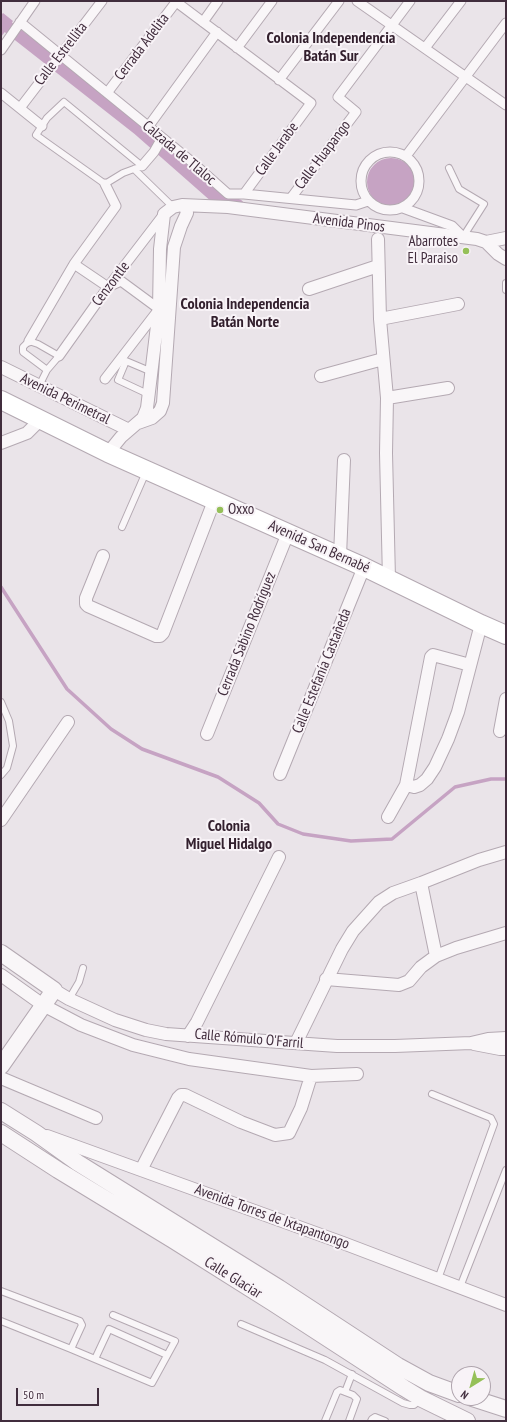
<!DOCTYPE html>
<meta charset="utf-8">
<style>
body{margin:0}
#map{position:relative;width:507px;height:1422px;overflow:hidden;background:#eae4e9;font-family:"PT Sans Narrow",sans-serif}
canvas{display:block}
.frame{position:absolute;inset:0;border:2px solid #412d3d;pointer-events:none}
.north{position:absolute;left:451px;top:1366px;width:40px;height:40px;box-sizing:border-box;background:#f8f3f7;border:1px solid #afa4ad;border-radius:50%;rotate:217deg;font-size:11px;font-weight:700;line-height:16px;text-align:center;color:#412d3d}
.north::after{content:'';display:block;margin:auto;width:14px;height:18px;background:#95c058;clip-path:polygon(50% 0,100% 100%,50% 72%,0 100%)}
.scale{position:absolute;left:16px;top:1388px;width:83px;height:18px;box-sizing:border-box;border:2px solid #412d3d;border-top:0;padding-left:5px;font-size:12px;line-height:14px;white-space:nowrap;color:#412d3d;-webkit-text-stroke:3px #f8f3f7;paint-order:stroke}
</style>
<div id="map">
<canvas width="507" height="1422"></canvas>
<div class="frame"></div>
<div class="north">N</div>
<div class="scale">50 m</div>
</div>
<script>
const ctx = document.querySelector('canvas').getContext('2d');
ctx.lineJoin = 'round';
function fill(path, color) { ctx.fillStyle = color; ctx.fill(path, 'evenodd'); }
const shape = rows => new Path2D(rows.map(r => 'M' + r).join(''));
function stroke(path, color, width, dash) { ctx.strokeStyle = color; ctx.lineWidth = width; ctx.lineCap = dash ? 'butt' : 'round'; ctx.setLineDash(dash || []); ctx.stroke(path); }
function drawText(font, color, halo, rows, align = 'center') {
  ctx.font = font + ' "PT Sans Narrow",sans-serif'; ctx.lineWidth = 4; ctx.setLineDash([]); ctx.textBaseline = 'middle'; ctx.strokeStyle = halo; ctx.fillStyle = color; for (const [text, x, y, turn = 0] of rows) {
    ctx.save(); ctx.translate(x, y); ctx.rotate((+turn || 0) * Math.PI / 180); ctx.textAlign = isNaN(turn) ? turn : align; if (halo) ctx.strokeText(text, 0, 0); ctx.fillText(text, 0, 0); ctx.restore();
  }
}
fill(shape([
 [3,13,13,21,1,37,1,15],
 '367 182a24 24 0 1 1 48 0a24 24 0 1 1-48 0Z'
]), '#c6a3c3');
stroke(shape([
 [1,587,67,689,111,729,142,749,218,777,259,803,278,824,303,834,351,841,392,839,455,787,491,779,506,779]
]), '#c6a3c3', 3.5);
stroke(shape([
 [8,27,138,129,213,195,228,204,238,205]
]), '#c6a3c3', 12);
const service = shape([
 [64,102,142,166,123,173,105,184,36,135,47,118,64,102],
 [449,168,459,189,484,204,463,237],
 [134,169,173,207],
 [506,283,506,290],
 [39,386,47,370,59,356,38,344,29,341,23,347,23,352,47,370],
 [150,395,118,380,126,361,152,372],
 [122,527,146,472],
 [1,702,9,721,13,746,7,768,1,775],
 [69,999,79,982,83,968],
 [432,1094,491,1118,494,1124,438,1279],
 [460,1287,506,1170],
 [1,1291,80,1321,82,1325,71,1349,1,1321],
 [241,1324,325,1360,403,1403,410,1405,414,1405,420,1400],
 [71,1349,152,1383,175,1341,113,1315],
 [95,1359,109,1329,167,1355],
 [345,1392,352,1374],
 [325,1421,337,1392,340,1390,353,1395,357,1399,349,1421],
 [371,1421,372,1419,375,1417,385,1421]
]);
const pedestrian = shape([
 [175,1,311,103,244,194],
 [357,1,506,105],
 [20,22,192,162,228,194,244,194,356,205,368,201],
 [203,22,218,1],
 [237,48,272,1],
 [425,48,461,1],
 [1,50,35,1],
 [279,80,339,1],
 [1,93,42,126],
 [107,93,176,2],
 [20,108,102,1],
 [148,127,217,32],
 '361 181a29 29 0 1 1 58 0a29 29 0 1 1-58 0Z',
 [406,156,506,23],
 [142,166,154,152,162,138],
 [291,198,356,112,338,97,410,1],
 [403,208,452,226,463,237],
 [29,341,74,264],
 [59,356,108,287,164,214],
 [105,379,159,309,121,281,108,287,74,264,116,206,105,184]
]);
const minor = shape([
 [378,239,380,319,387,398,386,453,389,579],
 [486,242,506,238],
 [309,289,378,266],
 [380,319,458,304],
 [1,367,129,430],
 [321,376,383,359],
 [387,398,448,388],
 [138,423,152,418,160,411,163,403,174,247,181,226,187,213,185,206],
 [1,443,27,433,40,420],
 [108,453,121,437,143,418,147,408,159,309,160,249,164,214,173,207,182,205,228,207,477,239,486,242,498,254,506,259],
 [103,556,86,598,86,604,88,606,156,636,160,636,163,633,214,501],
 [340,556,344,460],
 [500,731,506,699],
 [207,734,288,533],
 [280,774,364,567],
 [406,785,414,787,420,785,427,779,435,767,448,739,458,712,481,624],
 [388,817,406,785,431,657,433,655,470,665],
 [1,820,68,722],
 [421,883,436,956],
 [1,975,43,1005,81,1025,133,1045,189,1059,311,1076,357,1074],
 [326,979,399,985,409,981,421,967,436,956,456,948,506,933],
 [54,990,69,999,115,1020,146,1030,166,1034,337,1046,395,1046,471,1043,488,1039,506,1038],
 [188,1036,197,1022,279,857],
 [296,1043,342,949,353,931,379,902,393,893,421,883,479,860,506,852],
 [474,1044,500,1049,506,1049],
 [1,1078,96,1118],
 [47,1136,343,1243,506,1305],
 [141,1170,178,1098,181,1095,185,1095,241,1122,275,1135,289,1133,301,1108,311,1076]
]);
const tertiary = shape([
 [1,953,54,990,1,1066],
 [1,1111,36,1133,78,1163,279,1288,398,1366,429,1383,459,1394],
 [1,1133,58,1170,173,1240,273,1303,404,1388,422,1399,467,1421],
 [472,1398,506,1409]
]);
const secondary = shape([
 [1,400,108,453,364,567,481,624,506,635]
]);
stroke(service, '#b4a9b2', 8);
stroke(pedestrian, '#b4a9b2', 11);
stroke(minor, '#b4a9b2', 14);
stroke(tertiary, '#b4a9b2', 18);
stroke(secondary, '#b4a9b2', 20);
stroke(service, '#f9f6f8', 6);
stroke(pedestrian, '#f9f6f8', 9);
stroke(minor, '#f9f6f8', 12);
stroke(tertiary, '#f9f6f8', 16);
stroke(secondary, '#fff', 18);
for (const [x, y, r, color] of [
 [466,251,4,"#95c058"],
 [220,510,4,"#95c058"]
]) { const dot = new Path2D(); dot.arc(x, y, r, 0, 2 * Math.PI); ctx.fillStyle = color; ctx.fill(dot); stroke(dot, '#f8f3f7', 1.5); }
drawText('15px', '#412d3d', '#f8f3f7', [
 ["Cerrada Adelita",142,47,-53],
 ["Calle Estrellita",61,54,-52],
 ["Calle Jarabe",277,149,-54],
 ["Calzada de Tlaloc",179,153,40],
 ["Calle Huapango",323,155,-53],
 ["Avenida Pinos",349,223,7],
 ["Cenzontle",111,284,-53],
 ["Avenida Perimetral",65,399,26],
 ["Avenida San Bernabé",319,547,24],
 ["Cerrada Sabino Rodríguez",247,634,-68],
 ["Calle Estefanía Castañeda",322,671,-68],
 ["Calle Rómulo O'Farril",249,1039,5],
 ["Avenida Torres de Ixtapantongo",272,1217,20],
 ["Calle Glaciar",233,1278,32]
]);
drawText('15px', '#412d3d', '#f8f3f7', [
 ["Abarrotes",458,242],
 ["El Paraiso",458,259],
 ["Oxxo",228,510,"left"]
], 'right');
drawText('bold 16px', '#321f2d', '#f8f3f7', [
 ["Colonia Independencia",331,38],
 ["Batán Sur",331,56],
 ["Colonia Independencia",245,304],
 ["Batán Norte",245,322],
 ["Colonia",229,826],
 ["Miguel Hidalgo",229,844]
]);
</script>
